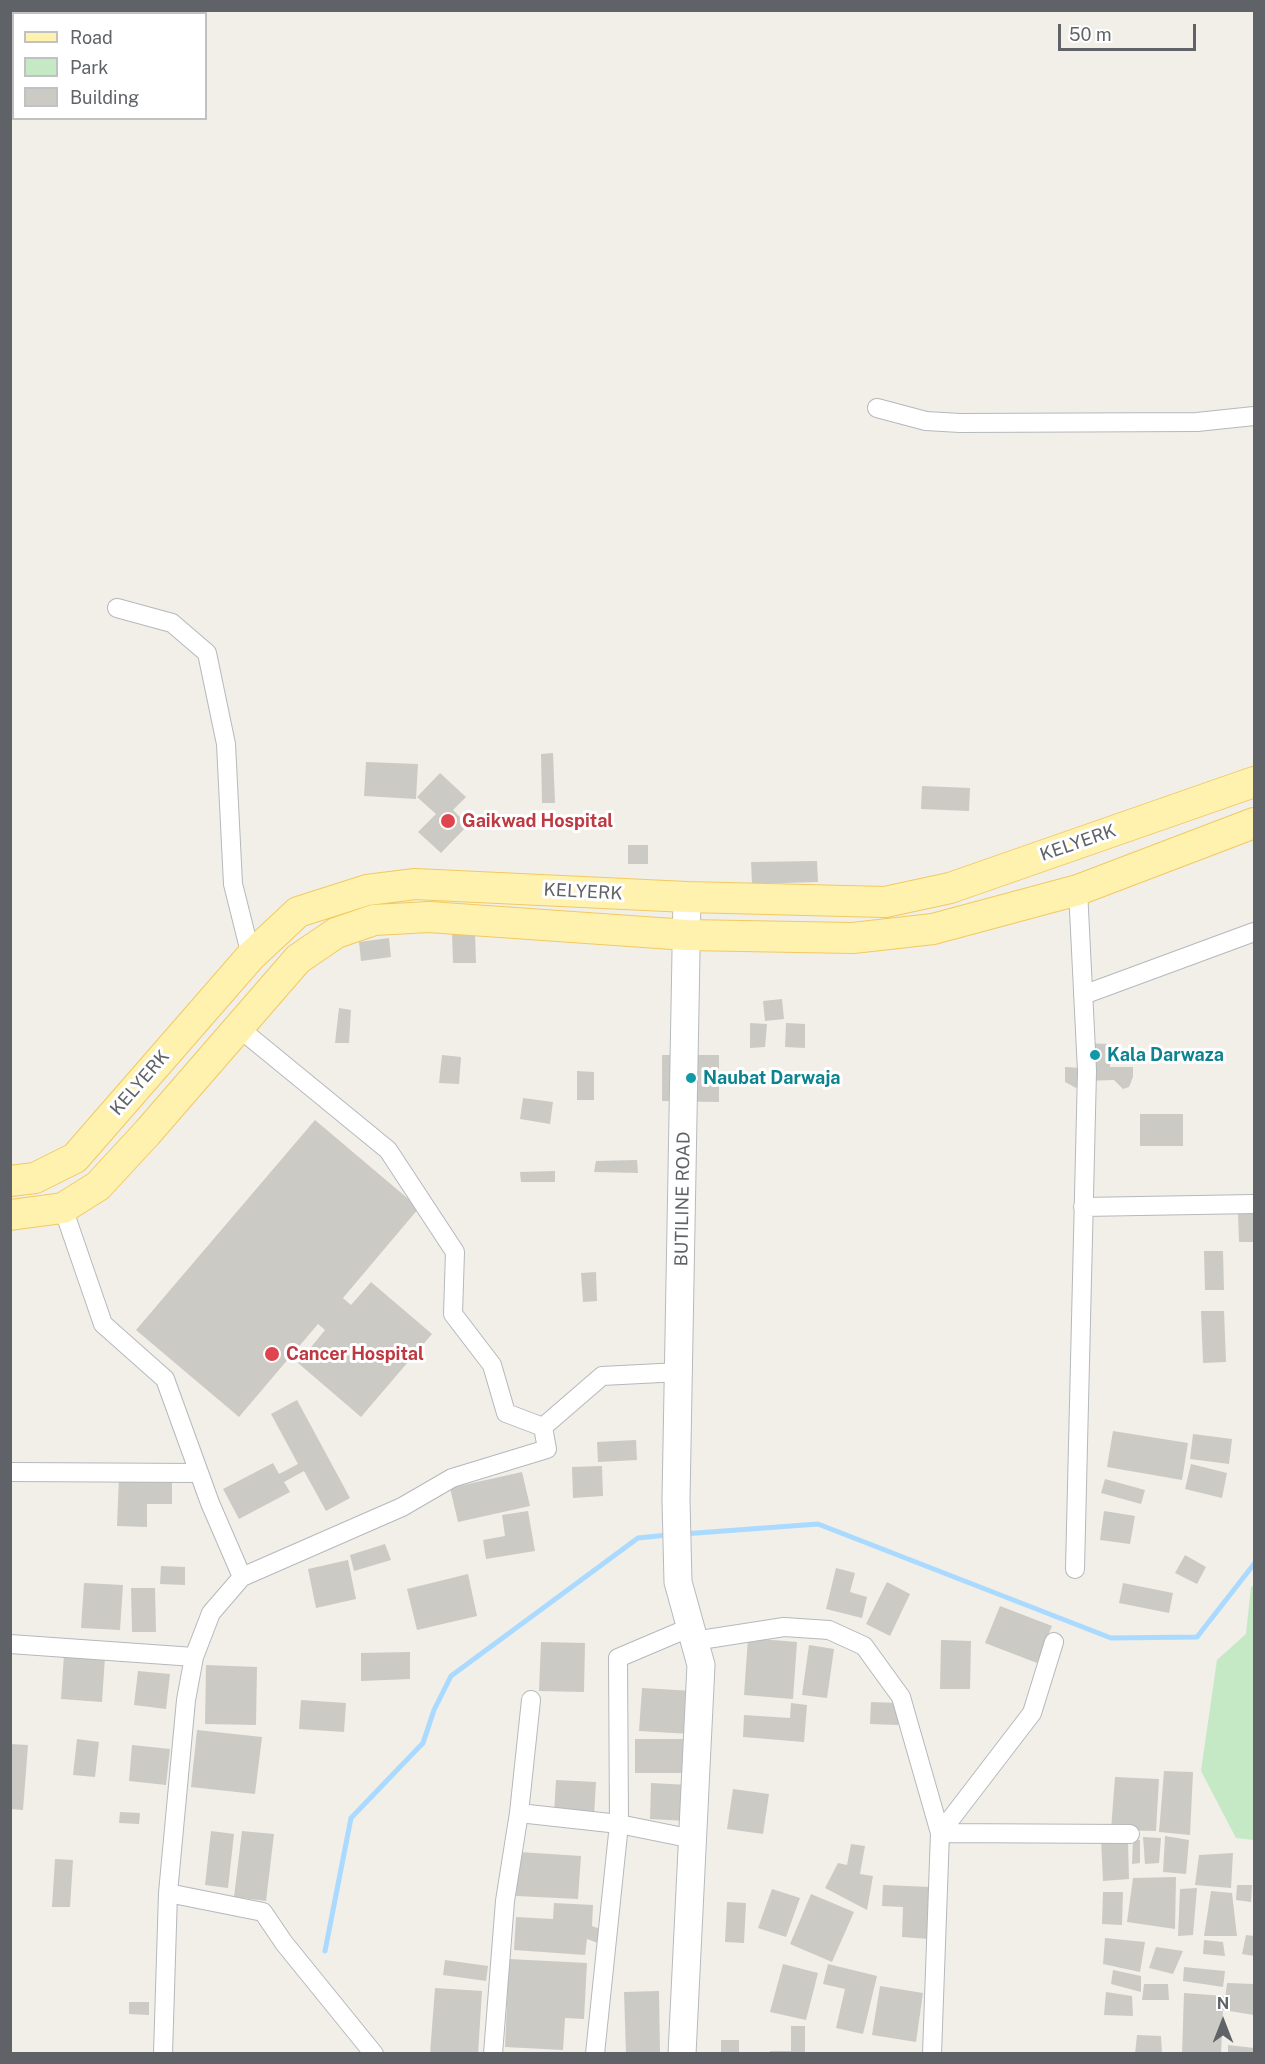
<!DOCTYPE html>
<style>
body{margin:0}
#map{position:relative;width:1265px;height:2064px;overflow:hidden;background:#f1efe8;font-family:"Public Sans",sans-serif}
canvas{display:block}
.frame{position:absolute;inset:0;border:12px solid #5f6368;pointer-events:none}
.legend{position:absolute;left:12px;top:12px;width:195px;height:108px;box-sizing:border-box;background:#fff;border:2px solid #bfc1c3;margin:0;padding:8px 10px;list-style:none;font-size:18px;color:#5f6368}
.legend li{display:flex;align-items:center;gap:12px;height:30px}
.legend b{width:30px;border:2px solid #bfc1c3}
.north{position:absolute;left:1193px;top:1992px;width:60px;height:60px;-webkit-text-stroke:4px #fff;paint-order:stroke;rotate:0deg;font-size:16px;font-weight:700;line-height:24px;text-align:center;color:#5f6368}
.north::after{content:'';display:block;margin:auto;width:21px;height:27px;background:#5f6368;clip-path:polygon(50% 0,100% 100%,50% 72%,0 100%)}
.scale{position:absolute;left:1058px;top:24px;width:138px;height:27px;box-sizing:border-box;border:3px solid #5f6368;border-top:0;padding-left:8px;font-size:18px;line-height:21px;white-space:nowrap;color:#5f6368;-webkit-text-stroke:4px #fff;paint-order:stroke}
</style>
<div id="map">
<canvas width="1265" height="2064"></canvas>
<div class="frame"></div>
<ul class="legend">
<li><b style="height:8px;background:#fff2af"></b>Road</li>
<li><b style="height:16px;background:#c5e8c5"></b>Park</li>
<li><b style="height:16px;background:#cccac5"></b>Building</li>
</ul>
<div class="north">N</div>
<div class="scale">50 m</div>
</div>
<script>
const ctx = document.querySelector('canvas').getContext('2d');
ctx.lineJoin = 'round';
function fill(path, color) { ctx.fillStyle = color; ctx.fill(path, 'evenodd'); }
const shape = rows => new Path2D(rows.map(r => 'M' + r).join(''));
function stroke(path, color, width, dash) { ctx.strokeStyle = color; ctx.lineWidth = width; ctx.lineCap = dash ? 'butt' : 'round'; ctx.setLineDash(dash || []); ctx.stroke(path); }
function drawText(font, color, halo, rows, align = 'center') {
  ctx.font = font + ' "Public Sans",sans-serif'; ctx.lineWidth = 6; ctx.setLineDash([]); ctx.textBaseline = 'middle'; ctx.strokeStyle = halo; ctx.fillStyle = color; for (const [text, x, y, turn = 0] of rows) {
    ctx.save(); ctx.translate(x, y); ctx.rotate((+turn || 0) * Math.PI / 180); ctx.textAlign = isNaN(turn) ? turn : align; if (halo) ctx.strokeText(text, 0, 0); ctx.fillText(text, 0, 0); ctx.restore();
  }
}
fill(shape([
 [1254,1585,1254,1840,1236,1838,1201,1771,1217,1660,1246,1634,1251,1587]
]), '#c5e8c5');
stroke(shape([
 [683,1534,818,1524,1111,1638,1197,1637,1254,1564],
 [325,1951,351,1818,423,1743,434,1710,451,1676,638,1538,668,1535]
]), '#aadaff', 5);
fill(shape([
 [553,753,555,803,542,803,541,754],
 [366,762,418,764,416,799,364,796],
 [440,773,466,797,453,810,468,825,441,853,418,832,436,814,417,797],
 [922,786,970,788,969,811,921,809],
 [628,845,648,845,648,864,628,864],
 [817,861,818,882,752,884,751,862],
 [475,932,476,963,453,963,452,933],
 [389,938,391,957,361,961,359,942],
 [782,999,784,1019,765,1021,763,1001],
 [339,1008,351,1010,349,1043,335,1043],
 [750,1023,767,1024,765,1047,750,1048],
 [786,1023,805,1024,805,1048,785,1047],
 [1080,1043,1111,1044,1110,1067,1133,1067,1133,1077,1129,1087,1123,1089,1114,1080,1081,1081,1076,1088,1065,1082,1065,1067,1080,1068],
 [442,1055,461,1057,459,1084,439,1083],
 [662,1055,719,1055,719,1102,662,1101],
 [577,1071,594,1072,594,1100,577,1100],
 [523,1098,553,1102,550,1124,520,1119],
 [1140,1114,1183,1114,1183,1146,1140,1146],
 [315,1120,419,1208,343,1298,351,1305,371,1282,432,1334,361,1417,298,1363,325,1330,318,1324,239,1417,136,1330],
 [637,1160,638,1173,594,1172,596,1161],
 [555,1171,555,1182,521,1182,520,1172],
 [1254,1211,1254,1242,1239,1242,1238,1212],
 [1204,1251,1223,1251,1224,1290,1205,1290],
 [596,1272,597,1301,583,1302,581,1273],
 [1201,1311,1224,1311,1226,1362,1203,1363],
 [297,1400,350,1498,326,1511,304,1471,284,1482,290,1492,239,1519,223,1489,273,1463,279,1474,298,1464,271,1414],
 [1113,1431,1188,1443,1182,1480,1107,1467],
 [1193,1434,1232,1439,1229,1464,1190,1459],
 [636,1440,637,1460,598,1462,597,1442],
 [1191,1464,1227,1473,1222,1498,1185,1489],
 [602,1466,603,1496,573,1498,572,1467],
 [522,1472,530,1506,458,1522,450,1488],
 [119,1476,172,1478,172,1504,147,1504,147,1527,117,1526],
 [1105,1479,1145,1490,1141,1504,1101,1493],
 [528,1511,535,1551,486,1559,483,1540,505,1536,502,1515],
 [1104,1511,1135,1516,1130,1544,1100,1540],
 [385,1544,391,1560,354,1571,350,1555],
 [1185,1555,1206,1567,1197,1584,1175,1573],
 [348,1560,356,1599,316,1608,308,1569],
 [161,1566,185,1567,185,1585,160,1584],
 [836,1568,855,1573,850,1592,867,1597,862,1618,826,1609],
 [468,1574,477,1616,417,1630,407,1589],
 [887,1582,910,1594,890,1636,866,1624],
 [84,1583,123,1585,120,1630,81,1628],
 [1123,1583,1173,1593,1169,1613,1119,1603],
 [131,1588,155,1588,156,1632,132,1632],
 [1000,1606,1052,1626,1037,1663,985,1643],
 [748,1638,797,1642,793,1699,744,1695],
 [941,1640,971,1641,970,1689,940,1689],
 [541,1642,585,1643,584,1692,539,1691],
 [809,1645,834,1649,827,1698,802,1695],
 [410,1652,410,1679,361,1681,361,1653],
 [64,1654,105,1657,102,1702,61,1699],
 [206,1665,257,1667,256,1725,205,1724],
 [138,1671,170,1674,166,1709,134,1705],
 [642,1688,694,1691,691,1734,639,1731],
 [301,1700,346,1703,344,1732,299,1729],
 [871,1702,898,1703,898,1725,870,1724],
 [791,1703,807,1705,804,1742,743,1737,744,1715,790,1718],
 [197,1730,262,1737,255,1794,191,1787],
 [77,1739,99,1742,95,1777,73,1775],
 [635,1739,690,1739,690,1773,635,1773],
 [10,1744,28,1745,23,1810,10,1809],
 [132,1745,170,1749,166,1785,129,1781],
 [1164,1771,1193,1772,1190,1835,1159,1832],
 [1115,1777,1159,1779,1156,1831,1111,1830],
 [556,1780,596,1782,594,1816,554,1813],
 [651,1783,689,1785,687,1821,650,1819],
 [733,1789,769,1794,763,1834,727,1829],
 [120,1812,140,1813,139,1824,119,1823],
 [211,1831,234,1834,228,1888,205,1885],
 [242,1831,274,1834,266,1901,234,1897],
 [1165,1836,1189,1840,1186,1874,1163,1872],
 [1143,1837,1161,1838,1159,1863,1145,1864],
 [1101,1839,1128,1841,1129,1879,1103,1881],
 [1133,1839,1140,1840,1140,1863,1132,1864],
 [851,1844,865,1846,860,1874,873,1876,867,1910,825,1888,838,1863,847,1865],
 [519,1852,581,1856,578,1899,516,1896],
 [1233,1853,1231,1888,1195,1885,1199,1855],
 [55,1859,73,1860,70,1907,52,1907],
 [1176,1877,1175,1929,1127,1922,1133,1878],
 [883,1885,931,1887,929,1939,902,1937,903,1907,882,1906],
 [1237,1885,1252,1885,1251,1902,1236,1900],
 [1197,1888,1193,1935,1178,1936,1180,1889],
 [772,1889,800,1898,786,1937,758,1928],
 [1211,1891,1232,1893,1237,1936,1204,1936],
 [1103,1892,1123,1892,1122,1925,1102,1924],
 [811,1894,854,1912,832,1962,790,1944],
 [727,1902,746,1903,744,1943,725,1942],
 [554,1903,593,1905,592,1926,603,1930,598,1943,587,1939,585,1955,514,1950,516,1917,553,1919],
 [1246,1935,1254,1936,1254,1956,1242,1954],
 [1105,1938,1145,1942,1140,1972,1103,1964],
 [1204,1940,1223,1942,1225,1956,1203,1954],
 [1156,1947,1183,1951,1173,1974,1149,1968],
 [509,1959,587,1963,584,2019,565,2018,563,2050,505,2047],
 [445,1960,488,1966,486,1981,443,1975],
 [783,1964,818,1973,806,2020,770,2012],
 [828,1964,877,1976,863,2034,836,2028,845,1989,823,1984],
 [1184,1967,1225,1971,1223,1987,1183,1981],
 [1113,1970,1141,1976,1141,1992,1111,1984],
 [1227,1983,1254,1984,1254,2015,1223,2010,1221,2054,1182,2054,1184,1993,1224,1996,1224,2007],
 [1144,1984,1168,1984,1169,2000,1142,2000],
 [880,1986,923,1993,916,2042,872,2035],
 [435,1988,482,1991,478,2054,430,2054],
 [659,1991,660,2054,626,2054,624,1992],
 [1106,1992,1132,1996,1133,2016,1104,2015],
 [129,2002,149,2002,149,2015,129,2014],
 [791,2026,805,2026,805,2054,770,2054,770,2051,791,2051],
 [1137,2035,1161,2036,1162,2054,1135,2054],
 [721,2040,739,2040,739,2054,721,2054],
 [1228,2045,1254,2048,1254,2054,1228,2054]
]), '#cccac5');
const street = shape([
 [877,408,926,421,960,423,1197,422,1254,416],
 [117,608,172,623,207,653,226,744,233,884,251,956],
 [1083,995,1254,932],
 [239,1028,388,1150,455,1252,453,1314,492,1365,506,1413,543,1427],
 [1083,1207,1254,1204],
 [63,1208,103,1324,165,1379,210,1503,242,1577],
 [10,1472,199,1473],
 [1075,1569,1087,1071,1078,890],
 [694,1641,784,1627,829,1630,864,1646,901,1697,940,1833,1130,1834],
 [10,1644,194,1657],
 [519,1813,619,1824,693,1839],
 [168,1893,263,1912,284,1943,374,2054],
 [163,2054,168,1893,186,1700,194,1657,211,1613,242,1577,402,1507,452,1478,547,1449,543,1427,602,1376,680,1372],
 [493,2054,505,1901,519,1813,531,1700],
 [595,2054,619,1824,618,1658,691,1627],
 [932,2054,940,1833,1032,1713,1054,1642]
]);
const secondary = shape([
 [682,2054,701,1665,678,1582,676,1500,687,897]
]);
const primary = shape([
 [10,1181,35,1178,75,1158,251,956,298,912,367,890,415,884,687,897,885,902,950,888,1254,782],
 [10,1215,63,1208,98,1186,147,1133,298,959,336,933,374,920,429,917,687,935,853,938,933,929,1078,890,1254,823]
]);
stroke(street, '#b5b8bc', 20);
stroke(secondary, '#b6babf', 29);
stroke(primary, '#f2c960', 32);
stroke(street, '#fff', 18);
stroke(secondary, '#fff', 27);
stroke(primary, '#fff2af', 30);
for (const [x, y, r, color] of [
 [448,821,8,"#e0444e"],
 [1095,1055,6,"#0f9aa8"],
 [691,1078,6,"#0f9aa8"],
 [272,1354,8,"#e0444e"]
]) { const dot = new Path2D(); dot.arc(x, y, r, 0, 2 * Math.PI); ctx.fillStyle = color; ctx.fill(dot); stroke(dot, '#fff', 2); }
drawText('bold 18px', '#be3a42', '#fff', [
 ["Gaikwad Hospital",462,821],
 ["Cancer Hospital",286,1354]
], 'left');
drawText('18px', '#5f6368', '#fff', [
 ["KELYERK",1078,843,-19],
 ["KELYERK",583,892,3],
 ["KELYERK",140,1083,-49],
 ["BUTILINE ROAD",683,1199,-89]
]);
drawText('bold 18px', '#0d838f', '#fff', [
 ["Kala Darwaza",1107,1055],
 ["Naubat Darwaja",703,1078]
], 'left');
</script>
